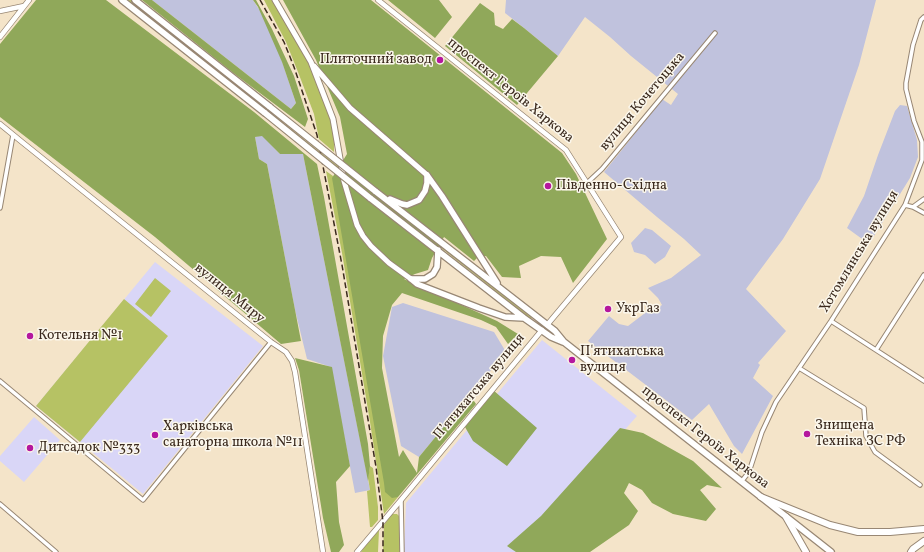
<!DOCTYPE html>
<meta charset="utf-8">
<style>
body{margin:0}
canvas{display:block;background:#f4e4c9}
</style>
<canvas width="924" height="552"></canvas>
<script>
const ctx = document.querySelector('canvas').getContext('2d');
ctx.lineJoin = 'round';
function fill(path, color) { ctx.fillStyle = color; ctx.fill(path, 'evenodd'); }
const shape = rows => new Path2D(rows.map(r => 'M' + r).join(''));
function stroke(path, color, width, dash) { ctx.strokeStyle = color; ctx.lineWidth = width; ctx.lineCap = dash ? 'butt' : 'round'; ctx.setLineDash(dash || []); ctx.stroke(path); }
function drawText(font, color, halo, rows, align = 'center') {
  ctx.font = font + ' Vollkorn,serif'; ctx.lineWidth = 3; ctx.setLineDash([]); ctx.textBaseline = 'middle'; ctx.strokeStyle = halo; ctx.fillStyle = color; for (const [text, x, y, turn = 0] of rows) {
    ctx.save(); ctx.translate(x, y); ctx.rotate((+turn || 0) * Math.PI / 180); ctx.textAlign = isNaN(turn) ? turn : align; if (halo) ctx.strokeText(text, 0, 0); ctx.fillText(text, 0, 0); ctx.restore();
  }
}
fill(shape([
 [155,262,263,346,143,494,36,406],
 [542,340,637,416,524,544,516,552,404,552,406,503],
 [34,417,60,440,24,482,0,461,0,456]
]), '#d9d6f7');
fill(shape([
 [152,0,253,0,270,26,296,103,291,109],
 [506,0,876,0,859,65,820,179,783,239,746,289,786,331,758,363,760,365,753,378,773,396,742,454,734,446,709,404,692,420,588,341,609,316,619,324,628,326,649,310,653,311,662,305,658,298,648,288,671,278,701,255,684,239,657,217,604,172,621,151,662,99,671,105,678,94,631,56,610,37,585,17,558,56,524,28,505,13],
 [900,105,907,106,917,140,918,157,910,178,869,244,847,228,864,196,878,155,895,111],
 [262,135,280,154,303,154,370,490,355,493,331,367,307,359,295,310,267,164,259,159,255,137],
 [645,228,652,230,671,246,665,257,655,264,645,255,634,252,631,243],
 [403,303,494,332,506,352,419,457,401,446,383,356,392,307]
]), '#c0c2dd');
fill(shape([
 [128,0,131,0,311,145,532,318,531,319,392,209,309,146],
 [264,0,275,0,303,51,317,80,330,118,334,139,334,152,319,139,314,114,298,72,286,42],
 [326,171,333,176,348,238,398,497,384,514,370,422,342,253],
 [155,278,171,291,151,317,135,304],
 [124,299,168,336,80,442,36,406],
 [370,466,373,468,378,507,378,520,372,527,370,527,367,491,370,490,368,478],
 [392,514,397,514,399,516,401,521,401,552,383,552,384,525],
 [379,530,378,552,361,552,366,545]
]), '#b6c264');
fill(shape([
 [36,0,106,0,254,112,317,164,324,197,368,444,370,466,368,481,303,154,280,154,262,136,255,137,259,159,267,164,301,341,281,344,155,237,0,117,0,44],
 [142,0,152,0,291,109,296,103,282,62,258,7,253,0,256,0,272,29,294,76,308,119,305,127,232,72],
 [283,0,371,0,562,153,576,174,607,239,573,283,561,257,541,256,519,266,521,278,502,277,486,256,477,258,474,261,444,237,432,258,428,270,415,274,404,279,497,321,518,334,508,344,496,327,481,320,402,293,392,305,383,336,382,368,399,457,403,450,417,473,419,457,470,395,476,404,398,497,392,498,385,492,384,483,332,178,347,154,340,117,316,60],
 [388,0,439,0,452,17,435,38],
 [480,3,494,13,495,25,503,29,512,19,524,28,558,56,517,105,445,46],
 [295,358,332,367,350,466,336,482,339,522,344,545,339,552,331,552,323,518,299,370],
 [493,390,537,428,507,466,473,441,465,427],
 [620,428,643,433,693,461,722,488,707,485,700,490,716,509,706,521,673,514,652,503,642,490,629,483,624,493,638,511,629,525,590,552,516,552,507,546,541,516]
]), '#90a85a');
const minor = shape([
 [587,183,602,169,715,33],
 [905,205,913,207,924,213],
 [913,207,924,199],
 [0,208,13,135],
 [831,321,924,381],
 [876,350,924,275],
 [799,368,864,408,866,436,875,452,920,485],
 [0,381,143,500,271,342],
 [741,482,749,472,762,432,776,402,831,321,905,205,922,160,922,142,914,121,906,89,906,83,913,45,921,20,924,17],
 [401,500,402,552],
 [0,504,56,552]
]);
const tertiary = shape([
 [378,0,566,150,621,237,547,325],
 [0,11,24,6],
 [0,37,29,0],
 [0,124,22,142,271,342,286,352,292,361,295,372,323,552],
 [357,552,401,500,542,330]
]);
const secondary = shape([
 [275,0,311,62,333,119,344,181,357,225,363,236,371,246,389,263,411,279],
 [314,66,350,108,427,175]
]);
const primary = shape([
 [122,0,265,113],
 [135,0,270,107],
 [427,175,442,196,497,283],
 [375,191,555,331,564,342,831,552],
 [370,198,524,318,551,337,563,342],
 [390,199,402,204,407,205,419,200,425,191,427,183,427,176],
 [411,279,417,284,479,308,505,317,524,318],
 [411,279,425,279,433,274,437,267,438,250]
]);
const trunk = shape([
 [761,497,830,525,858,532,890,532,924,529],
 [786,517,806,552],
 [911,552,913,549,924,541]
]);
stroke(minor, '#988774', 5.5);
stroke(tertiary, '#988774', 6);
stroke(secondary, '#988774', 7);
stroke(primary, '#988774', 8);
stroke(trunk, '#988774', 8);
stroke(minor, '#fff', 3.5);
stroke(tertiary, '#fff', 4.5);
stroke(secondary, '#fff', 5);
stroke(primary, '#fff', 5.5);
stroke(trunk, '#fff', 6);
stroke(shape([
 [260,0,284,42,294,67,317,135,342,265,376,467,383,522,383,552]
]), '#3b2a1e', 1.5, [6, 3]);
const primaryBridge = shape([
 [270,107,375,191],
 [265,113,370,198]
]);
stroke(primaryBridge, '#988774', 8, []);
stroke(primaryBridge, '#fff', 5.5);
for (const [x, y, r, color] of [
 [440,60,4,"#b5179e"],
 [548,186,4,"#b5179e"],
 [608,309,4,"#b5179e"],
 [30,336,4,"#b5179e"],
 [572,360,4,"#b5179e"],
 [807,434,4,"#b5179e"],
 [155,435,4,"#b5179e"],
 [30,448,4,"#b5179e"]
]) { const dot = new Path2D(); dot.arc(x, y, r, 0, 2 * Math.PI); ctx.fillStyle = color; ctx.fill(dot); stroke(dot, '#fbf7ec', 1.5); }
drawText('14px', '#3b2a1e', '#fbf7ec', [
 ["Плиточний завод",432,60,"right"],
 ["Південно-Східна",556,186],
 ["УкрГаз",616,309],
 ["Котельня №1",38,336],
 ["П'ятихатська",580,352],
 ["вулиця",580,368],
 ["Знищена",815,426],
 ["Техніка ЗС РФ",815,442],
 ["Харківська",163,427],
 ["санаторна школа №11",163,443],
 ["Дитсадок №333",38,448]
], 'left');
drawText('14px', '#3b2a1e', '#fbf7ec', [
 ["проспект Героїв Харкова",510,91,39],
 ["вулиця Кочетоцька",643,102,-50],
 ["Хотомлянська вулиця",860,252,-59],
 ["вулиця Миру",229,294,39],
 ["П’ятихатська вулиця",480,387,-50],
 ["проспект Героїв Харкова",705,438,38]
]);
</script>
